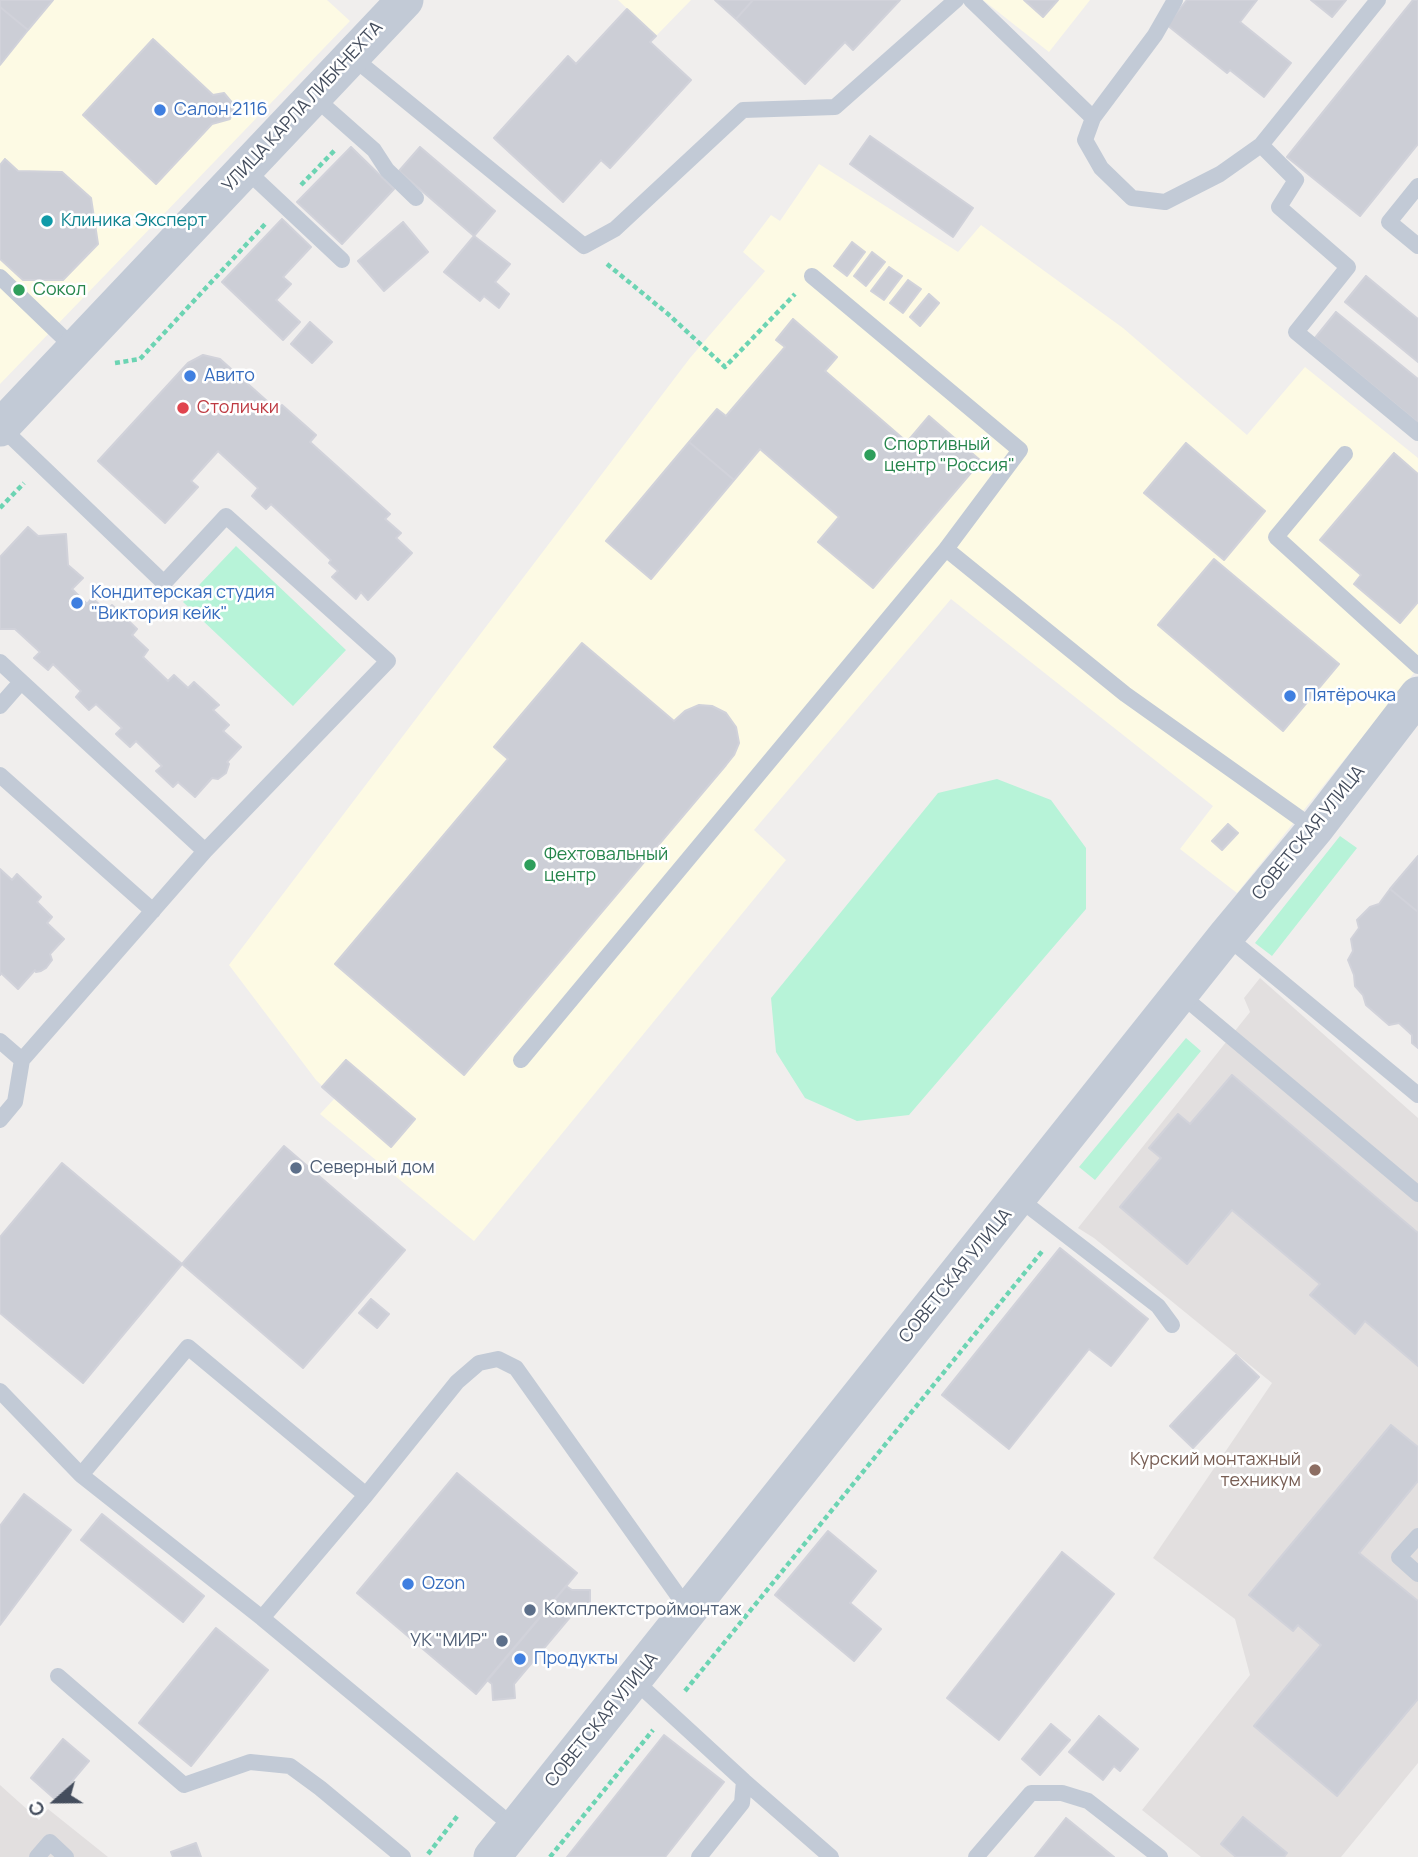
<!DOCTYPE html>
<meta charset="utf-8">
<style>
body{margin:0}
#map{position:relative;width:1418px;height:1857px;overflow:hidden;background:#f0eeed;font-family:Manrope,sans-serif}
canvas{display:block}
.north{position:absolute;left:21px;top:1766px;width:70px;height:70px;-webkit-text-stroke:5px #fff;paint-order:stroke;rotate:249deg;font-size:19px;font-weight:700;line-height:28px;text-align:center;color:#444d5d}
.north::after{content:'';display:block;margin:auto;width:24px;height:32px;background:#444d5d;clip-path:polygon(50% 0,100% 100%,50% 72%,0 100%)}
</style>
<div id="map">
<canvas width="1418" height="1857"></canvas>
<div class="north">С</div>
</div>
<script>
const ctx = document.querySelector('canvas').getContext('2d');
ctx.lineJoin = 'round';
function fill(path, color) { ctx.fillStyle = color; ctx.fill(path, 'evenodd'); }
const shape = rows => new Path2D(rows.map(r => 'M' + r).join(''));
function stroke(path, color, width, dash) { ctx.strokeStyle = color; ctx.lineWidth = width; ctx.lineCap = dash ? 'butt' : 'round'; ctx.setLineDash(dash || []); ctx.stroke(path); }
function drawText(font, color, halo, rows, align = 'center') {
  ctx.font = font + ' Manrope,sans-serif'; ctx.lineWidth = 5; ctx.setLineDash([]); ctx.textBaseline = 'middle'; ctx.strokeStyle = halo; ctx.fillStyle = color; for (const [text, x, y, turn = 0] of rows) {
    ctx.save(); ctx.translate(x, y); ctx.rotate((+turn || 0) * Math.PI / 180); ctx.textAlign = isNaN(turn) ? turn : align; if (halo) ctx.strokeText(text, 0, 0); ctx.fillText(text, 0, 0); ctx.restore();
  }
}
fill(shape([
 [0,0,327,0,350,21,0,384],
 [618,0,691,0,656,36],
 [983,0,1090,0,1049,52],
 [819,164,958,252,981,225,1123,328,1247,435,1305,367,1418,458,1418,668,1237,893,1180,849,1213,806,951,599,754,830,786,860,474,1241,320,1114,335,1098,316,1080,229,965,690,358,765,271,743,252,771,215,780,221]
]), '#fdfae4');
fill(shape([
 [1260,978,1418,1118,1418,1763,1341,1857,1201,1857,1142,1810,1250,1675,1235,1619,1153,1558,1272,1383,1094,1238,1078,1228,1250,1012,1244,998],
 [0,1785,39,1820,48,1809,108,1857,0,1857]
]), '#e2dfdf');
fill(shape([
 [236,546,346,650,293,706,183,602],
 [997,779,1051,800,1086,848,1086,909,909,1115,857,1121,805,1098,776,1052,771,998,938,793],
 [1340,836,1357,848,1272,956,1255,943],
 [1186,1038,1201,1051,1095,1180,1079,1167]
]), '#b7f3d8');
const building = shape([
 [0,0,53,0,28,30,0,7,0,0],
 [715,0,753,0,736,19,715,0],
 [753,0,900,0,853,50,845,42,805,84,736,19,753,0],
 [1024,0,1058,0,1043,17,1024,0],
 [1187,0,1257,0,1240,22,1291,63,1264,97,1230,70,1227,73,1167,25,1187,0],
 [1311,0,1346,0,1332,17,1311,0],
 [1413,0,1418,0,1418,144,1360,216,1287,157,1413,0],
 [0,7,28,30,0,65,0,7],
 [627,9,656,36,650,42,691,80,610,168,601,160,563,202,494,138,568,56,576,64,627,9],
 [153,39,213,95,224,93,234,105,230,119,212,124,156,184,83,115,153,39],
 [870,136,973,208,953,237,850,164,870,136],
 [351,147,394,189,342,244,297,202,351,147],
 [420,147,495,211,474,236,399,171,420,147],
 [5,159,18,171,62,172,91,198,98,244,63,280,23,280,0,259,0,165,5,159],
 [282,219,311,247,283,277,291,284,276,300,300,322,283,340,222,282,282,219],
 [403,222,428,252,384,291,358,261,403,222],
 [474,236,510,264,495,282,509,294,499,308,484,296,480,301,444,272,474,236],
 [852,242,865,252,847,276,834,266,852,242],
 [872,252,885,262,866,286,854,276,872,252],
 [889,267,902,276,884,300,871,291,889,267],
 [1366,276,1418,319,1418,362,1345,302,1366,276],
 [908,280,921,289,903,313,890,303,908,280],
 [929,294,939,303,920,326,910,317,929,294],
 [1336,312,1418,379,1418,423,1315,338,1336,312],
 [793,319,837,357,825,371,907,442,929,416,981,461,873,588,818,542,839,517,760,449,734,480,689,442,717,409,726,416,785,347,776,340,793,319],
 [310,322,332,342,312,363,291,344,310,322],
 [203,355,220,359,277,410,282,405,316,435,310,442,390,514,385,519,401,533,396,538,412,553,368,600,361,592,356,599,332,577,338,571,329,563,331,560,271,504,266,509,252,496,258,488,218,451,191,481,198,487,165,523,98,461,188,363,203,355],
 [689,442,734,480,651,579,606,541,689,442],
 [1186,443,1265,511,1224,560,1144,493,1186,443],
 [1394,453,1418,474,1418,602,1400,623,1354,584,1361,575,1320,540,1394,453],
 [28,527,38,536,66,534,68,565,83,578,72,589,87,604,92,598,107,611,112,605,137,629,132,635,148,650,143,657,168,681,174,675,188,688,194,682,219,705,213,710,229,725,223,731,241,747,227,762,229,764,226,773,218,779,212,778,195,797,178,782,173,787,156,771,162,766,136,741,130,747,116,734,122,728,96,704,89,710,76,697,81,691,53,664,48,670,34,658,40,652,15,629,0,629,0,557,28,527],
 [1214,559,1339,664,1283,731,1158,625,1214,559],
 [582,643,674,721,685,711,699,705,712,706,726,713,736,727,739,743,734,755,726,765,464,1075,335,964,508,759,494,747,582,643],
 [1228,824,1238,833,1222,850,1212,841,1228,824],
 [1418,856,1418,912,1390,889,1418,856],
 [0,869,12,880,17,874,41,897,37,902,52,917,47,923,64,939,50,954,52,960,46,968,41,971,36,972,35,970,18,989,1,973,0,975,0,869],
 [1390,889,1418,912,1418,1048,1412,1043,1412,1035,1399,1023,1389,1025,1366,1005,1363,995,1355,986,1354,975,1348,960,1353,951,1351,939,1359,928,1357,920,1370,907,1379,904,1390,889],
 [346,1060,415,1119,391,1147,322,1087,346,1060],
 [1232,1075,1418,1233,1418,1366,1365,1321,1355,1334,1310,1295,1320,1284,1232,1210,1187,1264,1120,1207,1161,1158,1149,1148,1178,1114,1190,1124,1232,1075],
 [284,1146,405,1250,303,1368,182,1264,284,1146],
 [62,1163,182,1264,83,1383,0,1313,0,1237,62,1163],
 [1060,1248,1148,1319,1111,1366,1089,1349,1009,1449,942,1395,1060,1248],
 [371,1299,389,1314,377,1328,359,1313,371,1299],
 [1236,1355,1259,1377,1193,1448,1170,1426,1236,1355],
 [1391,1425,1418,1447,1418,1481,1359,1553,1418,1601,1418,1699,1337,1796,1254,1726,1321,1645,1298,1625,1293,1631,1249,1595,1391,1425],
 [457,1473,577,1573,476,1694,357,1593,457,1473],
 [24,1494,71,1530,0,1625,0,1526,24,1494],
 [102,1514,204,1596,183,1622,81,1540,102,1514],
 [828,1531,876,1571,850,1603,881,1629,854,1661,775,1595,828,1531],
 [1062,1552,1114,1594,999,1740,947,1698,1062,1552],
 [566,1586,572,1590,590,1590,590,1610,576,1610,514,1684,515,1698,493,1700,492,1684,487,1680,566,1586],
 [216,1628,268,1670,191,1766,139,1723,216,1628],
 [1099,1716,1138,1749,1120,1771,1114,1766,1103,1780,1069,1752,1099,1716],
 [1051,1724,1070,1740,1040,1775,1022,1759,1051,1724],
 [664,1735,724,1782,665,1857,567,1857,664,1735],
 [63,1739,89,1761,56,1800,31,1778,63,1739],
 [1243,1817,1287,1853,1284,1857,1236,1857,1221,1844,1243,1817],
 [1066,1818,1114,1857,1035,1857,1066,1818],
 [196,1843,201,1857,173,1857,171,1852,196,1843]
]);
fill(building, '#ccced6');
stroke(building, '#d1d2da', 2);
stroke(shape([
 [301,185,336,149],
 [607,264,668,314,725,367,795,294],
 [115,363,140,359,267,222],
 [0,508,24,483],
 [685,1691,1044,1249],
 [428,1854,459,1814],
 [550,1857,653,1730]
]), '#6cd4b3', 4.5, [5, 3.5]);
stroke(shape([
 [971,0,1093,118],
 [1175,0,1155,35,1093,118,1085,140,1101,168,1132,198,1165,202,1220,174,1261,145,1378,0],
 [351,56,584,246,615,229,743,110,835,107,956,0],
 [313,96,374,150,387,170,416,198],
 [1261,145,1296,180,1279,207,1348,267,1296,332,1418,433],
 [245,169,342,260],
 [1418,186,1389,222,1418,246],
 [812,276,1020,450,946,549,1125,694,1315,829],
 [0,277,75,349],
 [1345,454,1276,537,1418,666],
 [0,662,205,851],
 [0,706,21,682],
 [0,775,153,911],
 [1226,936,1418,1095],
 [1180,994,1418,1194],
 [0,1041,22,1060],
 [521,1060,946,549],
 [0,1120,15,1102,22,1060,205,851,388,661,226,516,164,583,1,427],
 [1018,1198,1158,1306,1172,1325],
 [0,1391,81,1475,188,1347,366,1495],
 [81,1475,262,1618,515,1828],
 [1418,1536,1399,1557,1418,1574],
 [262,1618,366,1495,457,1382,479,1363,498,1359,516,1368,689,1611],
 [58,1676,184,1785,250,1762,290,1766,320,1788,403,1857],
 [634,1680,744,1781,831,1857],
 [37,1857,50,1842,66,1857],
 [699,1857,742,1803,744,1781],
 [976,1857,1031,1793,1062,1793,1088,1801,1160,1857]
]), '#c2cad6', 16);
stroke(shape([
 [0,428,405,0],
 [492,1857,1226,936,1315,829,1418,695]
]), '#c2cad6', 37);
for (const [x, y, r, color] of [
 [160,110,7,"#3f7fe0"],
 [47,221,7,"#0f9aa8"],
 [19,290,7,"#2e9e5b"],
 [190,376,7,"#3f7fe0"],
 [183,408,7,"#e0444e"],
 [870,455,7,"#2e9e5b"],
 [77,603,7,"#3f7fe0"],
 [1290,696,7,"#3f7fe0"],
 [530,865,7,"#2e9e5b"],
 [296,1168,7,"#5c6f8a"],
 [1315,1470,7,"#8d6e63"],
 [408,1584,7,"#3f7fe0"],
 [530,1610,7,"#5c6f8a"],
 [502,1641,7,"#5c6f8a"],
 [520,1659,7,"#3f7fe0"]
]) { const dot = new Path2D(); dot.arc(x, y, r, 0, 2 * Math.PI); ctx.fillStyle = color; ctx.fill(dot); stroke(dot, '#fff', 2.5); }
drawText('18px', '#444d5d', '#fff', [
 ["УЛИЦА КАРЛА ЛИБКНЕХТА",303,107,-47],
 ["СОВЕТСКАЯ УЛИЦА",1309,833,-51],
 ["СОВЕТСКАЯ УЛИЦА",956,1276,-51],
 ["СОВЕТСКАЯ УЛИЦА",602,1720,-51]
]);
drawText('18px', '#366cbe', '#fff', [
 ["Салон 2116",174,110],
 ["Авито",204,376],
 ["Кондитерская студия",91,593],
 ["\"Виктория кейк\"",91,614],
 ["Пятёрочка",1304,696],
 ["Ozon",422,1584],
 ["Продукты",534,1659]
], 'left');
drawText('18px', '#0d838f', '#fff', [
 ["Клиника Эксперт",61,221]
], 'left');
drawText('18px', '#27864d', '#fff', [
 ["Сокол",33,290],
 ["Спортивный",884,445],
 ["центр \"Россия\"",884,466],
 ["Фехтовальный",544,855],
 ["центр",544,876]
], 'left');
drawText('18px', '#be3a42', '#fff', [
 ["Столички",197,408]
], 'left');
drawText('18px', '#4e5e75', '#fff', [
 ["Северный дом",310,1168],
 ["Комплектстроймонтаж",544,1610],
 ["УК \"МИР\"",488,1641,"right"]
], 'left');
drawText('18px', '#785e54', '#fff', [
 ["Курский монтажный",1301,1460],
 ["техникум",1301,1481]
], 'right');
</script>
